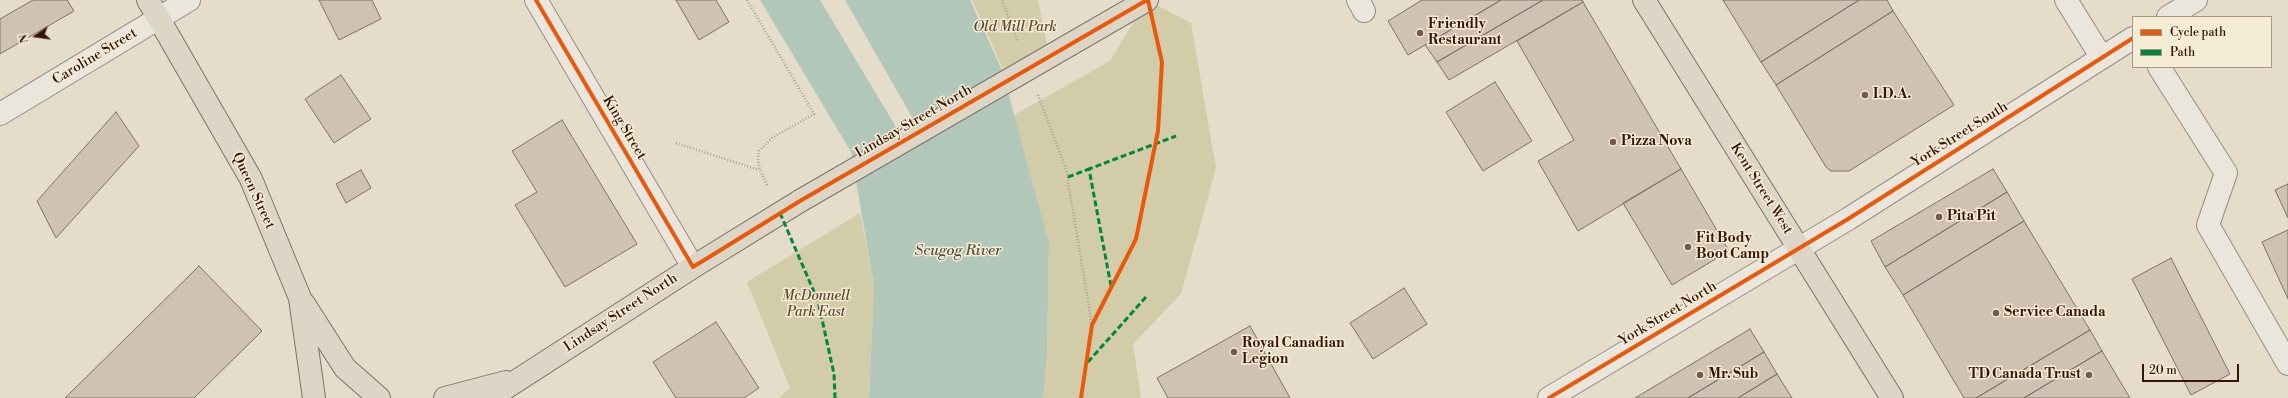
<!DOCTYPE html>
<style>
body{margin:0}
#map{position:relative;width:2288px;height:398px;overflow:hidden;background:#e5ddca;font-family:"Libre Bodoni",serif}
canvas{display:block}
.legend{position:absolute;left:2132px;top:16px;width:140px;height:52px;box-sizing:border-box;background:#f5ecd5;border:1px solid #a89683;margin:0;padding:5px 7px;list-style:none;font-size:12px;color:#351508}
.legend li{display:flex;align-items:center;gap:8px;height:20px}
.legend b{width:20px;border:1px solid #a89683}
.north{position:absolute;left:16px;top:16px;width:40px;height:40px;-webkit-text-stroke:3px #f5ecd5;paint-order:stroke;rotate:257deg;font-size:11px;font-weight:700;line-height:16px;text-align:center;color:#351508}
.north::after{content:'';display:block;margin:auto;width:14px;height:18px;background:#351508;clip-path:polygon(50% 0,100% 100%,50% 72%,0 100%)}
.scale{position:absolute;left:2142px;top:364px;width:97px;height:18px;box-sizing:border-box;border:2px solid #351508;border-top:0;padding-left:5px;font-size:12px;line-height:14px;white-space:nowrap;color:#351508;-webkit-text-stroke:3px #f5ecd5;paint-order:stroke}
</style>
<div id="map">
<canvas width="2288" height="398"></canvas>
<ul class="legend">
<li><b style="height:5px;background:#e8590c"></b>Cycle path</li>
<li><b style="height:5px;background:#00873e"></b>Path</li>
</ul>
<div class="north">N</div>
<div class="scale">20 m</div>
</div>
<script>
const ctx = document.querySelector('canvas').getContext('2d');
ctx.lineJoin = 'round';
function fill(path, color) { ctx.fillStyle = color; ctx.fill(path, 'evenodd'); }
const shape = rows => new Path2D(rows.map(r => 'M' + r).join(''));
function stroke(path, color, width, dash) { ctx.strokeStyle = color; ctx.lineWidth = width; ctx.lineCap = dash ? 'butt' : 'round'; ctx.setLineDash(dash || []); ctx.stroke(path); }
function drawText(font, color, halo, rows, align = 'center') {
  ctx.font = font + ' "Libre Bodoni",serif'; ctx.lineWidth = 3; ctx.setLineDash([]); ctx.textBaseline = 'middle'; ctx.strokeStyle = halo; ctx.fillStyle = color; for (const [text, x, y, turn = 0] of rows) {
    ctx.save(); ctx.translate(x, y); ctx.rotate((+turn || 0) * Math.PI / 180); ctx.textAlign = isNaN(turn) ? turn : align; if (halo) ctx.strokeText(text, 0, 0); ctx.fillText(text, 0, 0); ctx.restore();
  }
}
fill(shape([
 [972,0,1038,0,1049,55,1008,80],
 [1147,0,1191,23,1216,168,1181,294,1133,344,1141,398,1043,398,1047,354,1049,243,1014,115,1110,61],
 [860,213,874,286,869,398,779,398,790,388,747,282]
]), '#d2cda8');
fill(shape([
 [760,0,820,0,896,127,912,117,845,0,970,0,1002,70,1049,243,1047,354,1043,398,869,398,874,286,851,152]
]), '#b0c7b9');
const building = shape([
 [33,0,67,0,74,11,0,54,0,19,33,0],
 [319,0,372,0,381,19,339,40,319,0],
 [676,0,716,0,729,22,699,40,676,0],
 [1422,0,1501,0,1408,55,1388,21,1422,0],
 [1501,0,1543,0,1437,62,1425,45,1501,0],
 [1543,0,1582,0,1583,2,1449,80,1437,62,1543,0],
 [1723,0,1859,0,1761,62,1723,0],
 [1859,0,1887,0,1893,11,1776,85,1761,62,1859,0],
 [1583,2,1681,169,1578,231,1538,161,1574,140,1517,41,1583,2],
 [1893,11,1954,105,1849,171,1831,171,1826,167,1776,85,1893,11],
 [341,75,371,119,334,143,305,99,341,75],
 [1495,82,1532,141,1483,171,1446,112,1495,82],
 [116,112,139,146,56,238,37,201,116,112],
 [562,120,637,244,565,287,515,205,537,192,512,151,562,120],
 [1681,169,1729,251,1672,285,1623,203,1681,169],
 [1993,169,2007,192,1885,267,1871,241,1993,169],
 [361,170,371,188,346,203,336,184,361,170],
 [2288,184,2288,218,2275,190,2288,184],
 [2007,192,2024,221,1903,295,1885,267,2007,192],
 [2024,221,2090,330,1976,398,1964,398,1903,295,2024,221],
 [2288,230,2288,299,2262,242,2288,230],
 [2171,258,2230,374,2191,395,2132,279,2171,258],
 [199,266,262,331,194,398,65,398,199,266],
 [1404,288,1427,324,1373,359,1350,323,1404,288],
 [716,322,759,388,744,398,676,398,653,362,716,322],
 [1250,326,1290,398,1168,398,1157,378,1250,326],
 [1750,329,1764,352,1688,398,1635,398,1750,329],
 [2090,330,2102,351,2024,398,1976,398,2090,330],
 [2102,351,2130,398,2024,398,2102,351],
 [1764,352,1777,374,1738,398,1688,398,1764,352],
 [1777,374,1792,398,1738,398,1777,374]
]);
fill(building, '#d0c2b2');
stroke(building, '#7c7268', 1);
const minor = shape([
 [536,0,693,267],
 [1358,0,1364,11],
 [2066,0,2102,58],
 [2168,17,2196,0],
 [2159,67,2226,173,2208,225,2288,364],
 [0,114,189,0],
 [1549,398,1848,219,2133,38]
]);
const major = shape([
 [148,0,251,179,300,298,314,398],
 [1644,0,1892,398],
 [1071,44,1147,0],
 [304,304,345,368,379,398],
 [445,398,506,382],
 [490,398,693,267,800,201]
]);
stroke(minor, '#968d81', 24);
stroke(major, '#7c7268', 24);
stroke(shape([
 [747,0,814,114,772,138,759,151,758,160,760,170,768,187],
 [1002,0,1018,42],
 [1038,95,1066,169,1092,325],
 [676,143,759,170]
]), '#a7a198', 2.5, [1, 2]);
stroke(minor, '#eae6dc', 22);
stroke(major, '#ddd6c7', 22);
const majorBridge = shape([
 [800,201,1071,44]
]);
stroke(majorBridge, '#7c7268', 24, []);
stroke(majorBridge, '#ddd6c7', 22);
stroke(shape([
 [1068,177,1089,169],
 [780,213,818,301,834,374,835,398],
 [1111,286,1089,169,1176,136],
 [1088,362,1146,297]
]), '#00873e', 3, [6, 3]);
stroke(shape([
 [536,0,693,267,800,201,1147,0],
 [1081,398,1092,325,1136,239,1158,131,1162,62,1148,0],
 [1549,398,1848,219,2133,38]
]), '#e8590c', 4);
for (const [x, y, r, color] of [
 [1420,33,4,"#735b4c"],
 [1865,95,4,"#735b4c"],
 [1613,142,4,"#735b4c"],
 [1939,217,4,"#735b4c"],
 [1688,247,4,"#735b4c"],
 [1996,313,4,"#735b4c"],
 [1234,352,4,"#735b4c"],
 [1700,375,4,"#735b4c"],
 [2089,375,4,"#735b4c"]
]) { const dot = new Path2D(); dot.arc(x, y, r, 0, 2 * Math.PI); ctx.fillStyle = color; ctx.fill(dot); stroke(dot, '#f5ecd5', 1.5); }
drawText('bold 14px', '#351508', '#f5ecd5', [
 ["Friendly",1428,25],
 ["Restaurant",1428,41],
 ["I.D.A.",1873,95],
 ["Pizza Nova",1621,142],
 ["Pita Pit",1947,217],
 ["Fit Body",1696,239],
 ["Boot Camp",1696,255],
 ["Service Canada",2004,313],
 ["Royal Canadian",1242,344],
 ["Legion",1242,360],
 ["Mr. Sub",1708,375],
 ["TD Canada Trust",2081,375,"right"]
], 'left');
drawText('italic 14px', '#5f4830', '#f5ecd5', [
 ["Old Mill Park",1015,28],
 ["McDonnell",816,297],
 ["Park East",816,313]
]);
drawText('14px', '#351508', '#f5ecd5', [
 ["Caroline Street",95,57,-31],
 ["Lindsay Street North",914,122,-30],
 ["King Street",624,128,59],
 ["York Street South",1960,135,-32],
 ["Kent Street West",1761,189,58],
 ["Queen Street",253,191,65],
 ["Lindsay Street North",621,313,-33],
 ["York Street North",1668,314,-31]
]);
drawText('italic 15px', '#585044', '#f5ecd5', [
 ["Scugog River",958,251]
]);
</script>
